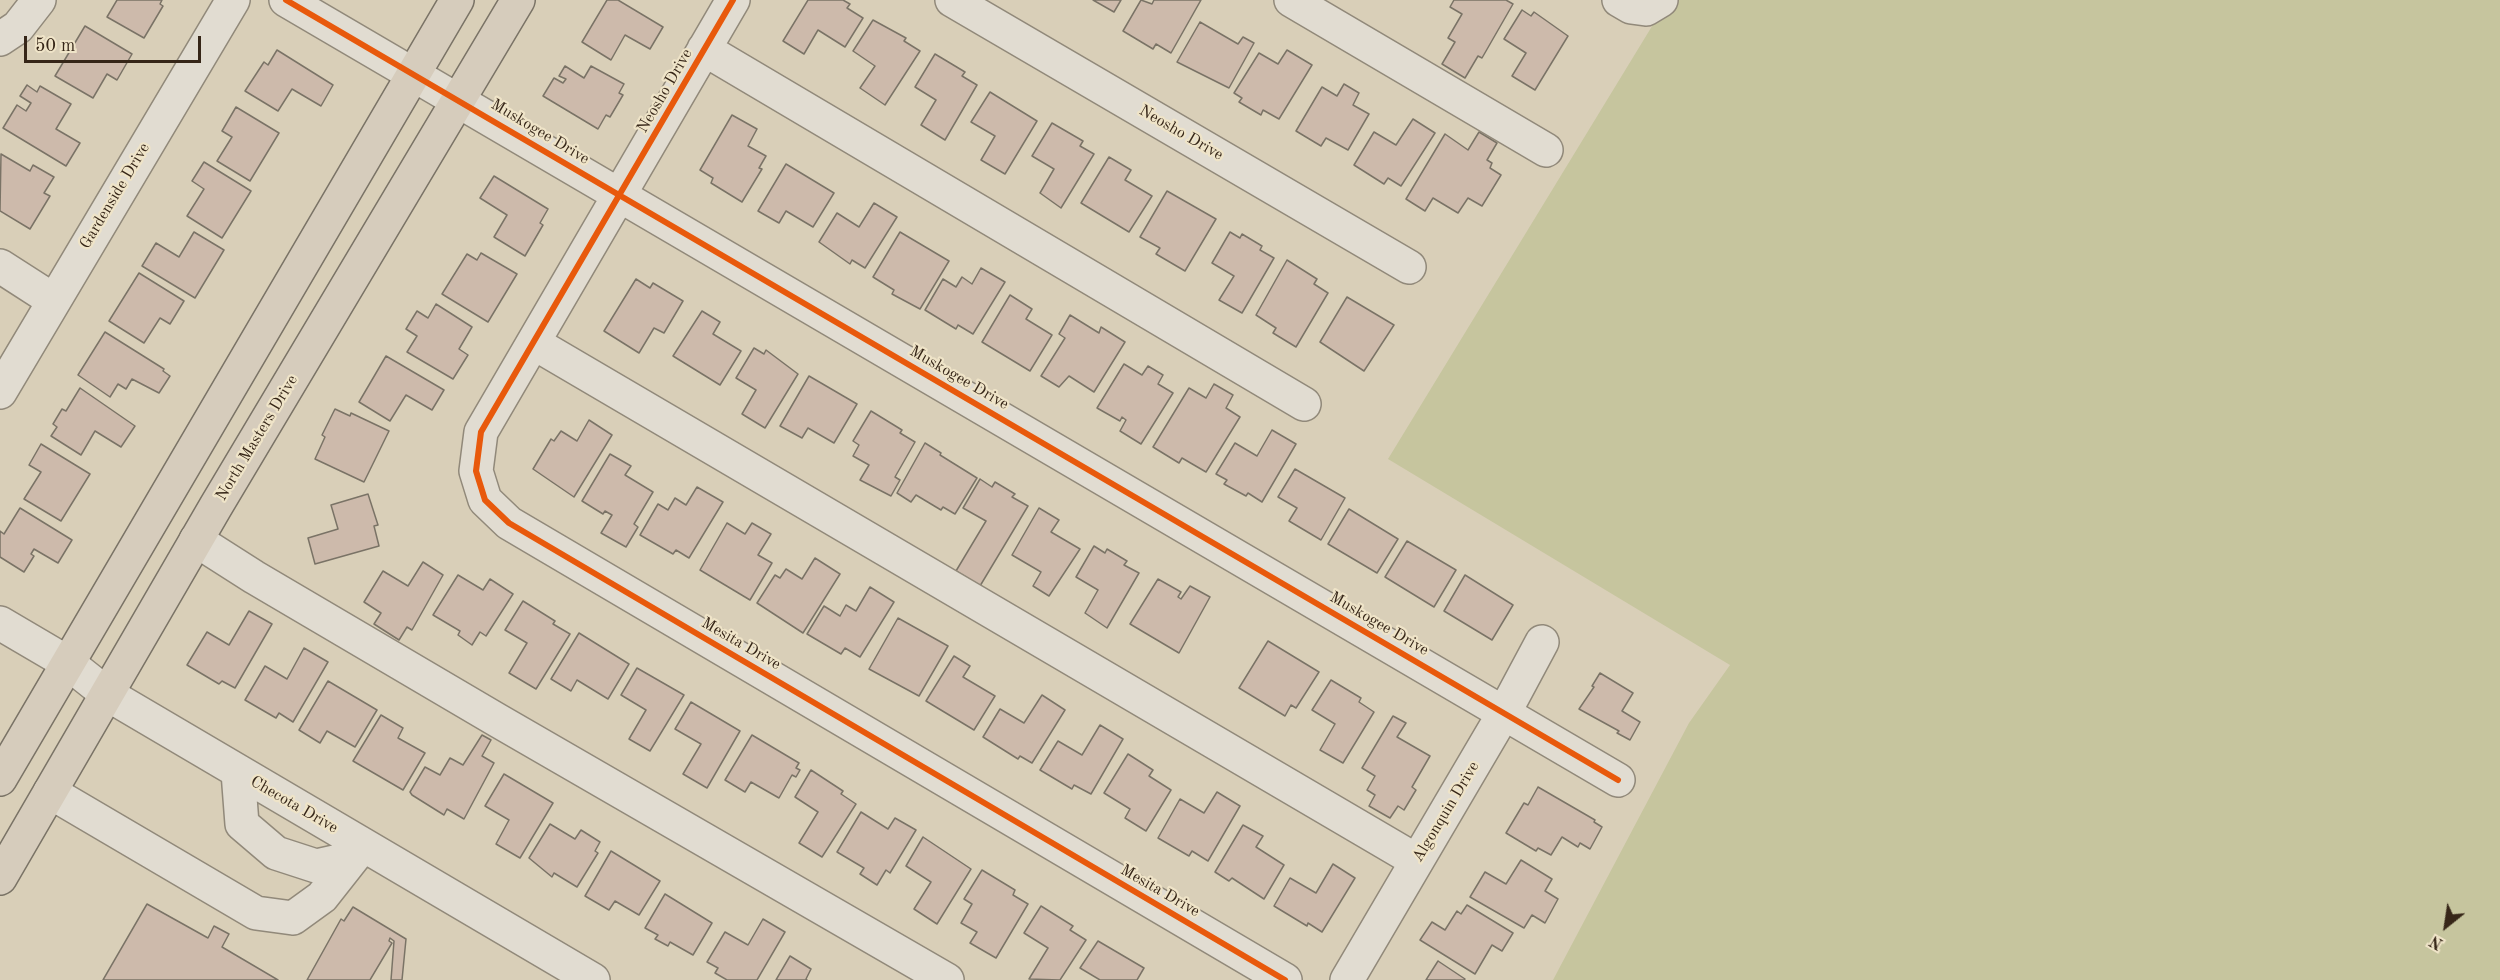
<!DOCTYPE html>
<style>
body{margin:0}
#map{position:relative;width:2500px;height:980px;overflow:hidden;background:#d9cfb8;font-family:"Old Standard TT",serif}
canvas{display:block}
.north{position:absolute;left:2416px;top:896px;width:60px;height:60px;-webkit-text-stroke:4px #efe4c8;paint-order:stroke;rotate:210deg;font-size:16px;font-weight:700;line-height:24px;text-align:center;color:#362618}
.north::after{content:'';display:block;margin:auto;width:21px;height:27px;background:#362618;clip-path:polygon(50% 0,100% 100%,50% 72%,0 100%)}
.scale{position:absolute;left:24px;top:36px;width:177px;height:27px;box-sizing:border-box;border:3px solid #362618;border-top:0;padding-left:8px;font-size:18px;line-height:21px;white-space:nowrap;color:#362618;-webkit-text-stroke:4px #efe4c8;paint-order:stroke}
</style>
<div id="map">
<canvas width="2500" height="980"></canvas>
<div class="north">N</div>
<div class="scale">50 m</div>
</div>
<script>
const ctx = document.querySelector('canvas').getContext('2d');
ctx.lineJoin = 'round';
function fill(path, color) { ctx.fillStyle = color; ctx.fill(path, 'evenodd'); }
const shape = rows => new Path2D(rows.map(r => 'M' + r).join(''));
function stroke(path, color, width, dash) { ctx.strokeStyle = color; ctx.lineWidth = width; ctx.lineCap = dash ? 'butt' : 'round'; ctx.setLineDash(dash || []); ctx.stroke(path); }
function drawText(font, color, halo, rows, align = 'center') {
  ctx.font = font + ' "Old Standard TT",serif'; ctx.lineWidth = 4.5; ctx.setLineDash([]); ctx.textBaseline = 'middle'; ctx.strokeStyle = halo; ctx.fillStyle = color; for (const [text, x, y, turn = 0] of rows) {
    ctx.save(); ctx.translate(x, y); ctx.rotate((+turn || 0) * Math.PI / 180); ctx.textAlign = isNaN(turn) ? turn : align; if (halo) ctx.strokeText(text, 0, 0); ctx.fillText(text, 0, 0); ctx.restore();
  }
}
fill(shape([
 [1668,0,2500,0,2500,980,1553,980,1689,723,1730,665,1388,459]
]), '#c6c59e');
const building = shape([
 [117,0,162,0,160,4,163,6,144,38,107,17,117,0],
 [607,0,618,0,663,27,650,49,625,35,611,60,582,42,607,0],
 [808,0,843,0,850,4,847,8,863,18,845,47,818,30,804,54,783,41,808,0],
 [1093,0,1121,0,1114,12,1093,0],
 [1141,0,1152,4,1154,0,1201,0,1171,53,1156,44,1153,49,1123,31,1141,0],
 [1454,0,1506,0,1513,4,1482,58,1478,56,1465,78,1442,64,1455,42,1448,38,1462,14,1450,7,1454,0],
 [1522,10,1531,16,1534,12,1568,36,1535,90,1512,76,1526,53,1504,39,1522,10],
 [873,20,906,38,904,41,920,51,885,105,860,88,875,66,853,51,873,20],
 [1200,22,1238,44,1243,37,1254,43,1229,88,1177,62,1200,22],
 [85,26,132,54,117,80,107,74,93,98,55,76,85,26],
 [277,50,333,85,321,106,292,89,278,111,245,91,264,62,268,65,277,50],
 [1287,50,1312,65,1279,119,1263,110,1261,115,1239,102,1242,98,1234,93,1259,53,1278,64,1287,50],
 [935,54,965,72,962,76,977,85,945,140,921,125,936,100,915,87,935,54],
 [565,66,584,78,591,66,624,84,619,93,623,95,610,117,606,115,598,129,543,96,554,78,563,83,566,79,559,76,565,66],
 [1344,84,1359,93,1353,105,1369,114,1348,150,1326,138,1321,146,1296,131,1322,87,1337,96,1344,84],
 [27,85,37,92,40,86,71,104,56,129,80,143,66,166,3,128,17,105,26,111,31,103,20,96,27,85],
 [990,92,1037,121,1005,174,981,160,995,136,971,122,990,92],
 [236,107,279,133,250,181,217,161,232,137,222,131,236,107],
 [732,115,757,129,748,146,766,156,759,168,762,169,742,202,711,183,713,178,700,170,732,115],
 [1413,119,1435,133,1401,186,1388,178,1384,184,1354,165,1374,132,1396,145,1413,119],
 [1052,123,1083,141,1080,146,1094,154,1061,208,1040,193,1054,169,1032,156,1052,123],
 [1479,132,1497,143,1487,160,1492,163,1490,168,1501,175,1482,206,1468,198,1458,213,1433,198,1425,211,1406,199,1445,134,1468,150,1479,132],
 [1,154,30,171,33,165,54,177,44,193,50,196,30,229,0,211,1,154],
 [1109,157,1131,170,1125,180,1152,196,1129,232,1081,203,1109,157],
 [204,162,251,191,222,238,187,216,204,189,192,181,204,162],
 [786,164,834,193,813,227,786,211,779,223,758,211,786,164],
 [494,176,548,209,540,223,543,225,525,256,494,237,507,215,480,198,494,176],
 [1167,191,1216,219,1185,271,1156,254,1160,248,1140,237,1167,191],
 [874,203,897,217,865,268,852,260,850,264,819,242,837,213,859,227,874,203],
 [194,232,224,250,195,298,142,266,156,243,179,257,194,232],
 [900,232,949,261,920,309,892,294,894,290,873,277,900,232],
 [1230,232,1240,238,1242,234,1262,246,1260,250,1274,258,1242,313,1219,300,1234,276,1212,263,1230,232],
 [481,253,517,274,488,322,442,294,467,254,477,260,481,253],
 [1287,260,1317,279,1314,284,1328,293,1296,347,1273,333,1276,328,1256,315,1287,260],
 [981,268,1005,282,973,334,958,325,956,329,925,310,943,279,956,287,962,277,972,284,981,268],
 [139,273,184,301,170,324,160,318,144,343,109,321,139,273],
 [636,279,650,288,653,283,683,301,664,333,654,328,639,353,604,331,636,279],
 [1010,295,1032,309,1026,319,1052,335,1030,371,982,342,1010,295],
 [1347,297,1394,325,1364,371,1320,342,1347,297],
 [436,304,472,327,459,349,468,355,453,379,407,352,417,336,406,329,417,311,428,318,436,304],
 [702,311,720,322,713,334,741,351,720,385,673,356,702,311],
 [1070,315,1099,333,1101,327,1125,342,1094,392,1069,376,1059,387,1041,376,1065,338,1059,334,1070,315],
 [105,332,164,369,163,371,170,376,159,393,132,379,126,389,118,384,110,397,78,375,105,332],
 [754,348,764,354,766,350,798,374,765,428,742,414,756,390,736,378,754,348],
 [386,356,444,390,432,410,406,395,390,421,359,402,386,356],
 [1124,364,1142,375,1148,366,1163,375,1158,384,1173,393,1141,444,1120,431,1126,420,1122,417,1120,421,1097,408,1124,364],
 [809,376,857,404,834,443,808,428,802,438,780,426,809,376],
 [1214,384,1233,395,1226,408,1240,417,1206,472,1182,458,1179,463,1153,447,1189,388,1206,398,1214,384],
 [80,388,135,426,121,447,95,431,81,455,51,436,57,427,53,424,62,409,66,411,80,388],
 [335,409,350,416,351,413,389,431,364,482,315,459,325,437,322,435,335,409],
 [871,411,902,430,900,433,915,442,895,477,900,480,891,496,860,480,869,465,853,456,859,445,853,441,871,411],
 [589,420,612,435,574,497,533,469,551,439,554,441,561,431,577,441,589,420],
 [1272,430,1296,444,1262,502,1248,493,1246,496,1224,484,1227,480,1216,474,1235,443,1257,456,1272,430],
 [925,443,941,453,940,455,977,478,955,514,943,507,941,510,916,495,911,502,897,493,925,443],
 [41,444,90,474,61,521,24,499,41,472,29,465,41,444],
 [610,454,631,466,625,475,653,492,634,524,638,527,626,547,601,533,612,515,605,511,603,514,582,501,610,454],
 [1295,469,1345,498,1321,540,1289,521,1297,508,1278,497,1295,469],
 [980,479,992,487,995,482,1015,494,1012,497,1028,506,980,586,956,571,986,521,963,508,980,479],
 [697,487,723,502,689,558,676,550,673,554,640,535,658,504,668,510,675,498,686,505,697,487],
 [368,494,378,525,374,526,379,546,315,564,308,538,338,529,331,505,368,494],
 [20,508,72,540,58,563,34,549,31,554,34,556,24,572,0,557,0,531,4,534,20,508],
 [1039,508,1059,520,1051,532,1080,549,1049,596,1033,586,1041,572,1012,555,1039,508],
 [1349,509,1398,539,1377,573,1328,544,1349,509],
 [727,523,745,534,752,523,771,534,758,555,772,563,750,600,700,570,727,523],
 [1407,541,1456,570,1434,607,1385,577,1407,541],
 [1094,546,1105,553,1107,549,1127,561,1124,565,1139,573,1107,628,1085,613,1098,590,1076,577,1094,546],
 [815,558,840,574,803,633,757,603,775,575,780,578,786,569,802,579,815,558],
 [423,562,443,575,412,630,407,627,399,640,374,624,381,613,364,602,383,571,408,586,423,562],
 [458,575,483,590,490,579,513,594,486,636,480,632,472,645,458,635,460,631,433,615,458,575],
 [1465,575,1513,605,1492,640,1444,611,1465,575],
 [1158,579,1181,592,1178,597,1181,599,1190,586,1210,597,1179,653,1130,624,1158,579],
 [870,587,894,602,860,657,845,648,841,654,807,634,824,606,840,616,846,605,856,611,870,587],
 [523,601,555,621,553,624,570,634,536,689,509,673,527,643,505,630,523,601],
 [249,611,272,624,235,688,222,681,219,684,187,665,207,632,229,645,249,611],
 [898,618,948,646,919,696,869,669,898,618],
 [579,633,629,664,608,699,577,680,571,691,551,679,579,633],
 [1268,641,1319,672,1296,708,1291,705,1285,716,1239,688,1268,641],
 [304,648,328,662,293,722,279,713,276,718,245,700,265,666,287,679,304,648],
 [954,656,970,666,963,677,995,696,974,730,926,701,954,656],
 [637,668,684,695,650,751,629,739,646,710,621,695,637,668],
 [1600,673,1633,693,1622,711,1640,722,1630,740,1617,733,1619,731,1579,709,1594,687,1592,686,1600,673],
 [1331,680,1361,698,1359,702,1374,712,1343,763,1320,750,1335,724,1312,710,1331,680],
 [328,681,377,710,355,747,327,731,320,743,299,730,328,681],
 [1042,695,1065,710,1032,763,1020,756,1018,759,983,737,1000,709,1024,723,1042,695],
 [691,702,740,731,707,788,683,774,701,744,675,729,691,702],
 [381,715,403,728,398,738,425,753,403,790,353,761,381,715],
 [1393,716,1406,723,1397,737,1430,756,1412,787,1416,790,1404,810,1398,806,1390,818,1369,806,1375,795,1367,790,1375,776,1362,768,1393,716],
 [1100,725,1123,739,1091,794,1074,785,1072,789,1040,770,1058,741,1082,755,1100,725],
 [482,735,491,740,482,756,494,763,464,819,447,809,444,815,412,795,410,792,425,767,440,775,450,758,463,765,482,735],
 [752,735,799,763,796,768,800,770,796,777,792,775,779,798,751,782,745,792,725,780,752,735],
 [1128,754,1153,770,1149,776,1171,790,1146,831,1125,818,1130,809,1104,793,1128,754],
 [811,770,843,791,841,794,856,804,822,857,799,843,818,812,795,797,811,770],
 [504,774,553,803,520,858,496,844,509,820,485,806,504,774],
 [1538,787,1595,820,1594,822,1602,827,1590,849,1580,843,1578,847,1562,837,1551,855,1538,848,1536,851,1506,833,1524,803,1528,805,1538,787],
 [1217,792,1240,806,1208,861,1192,851,1189,856,1158,838,1180,799,1204,813,1217,792],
 [861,812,888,829,895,818,916,830,890,873,886,870,877,885,860,874,864,868,837,852,861,812],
 [550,824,575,839,581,830,600,842,595,851,598,853,577,887,554,873,552,877,529,858,550,824],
 [1243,825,1263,836,1256,847,1284,865,1264,899,1232,878,1229,881,1215,872,1243,825],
 [923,837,971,869,937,924,914,909,931,882,906,866,923,837],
 [611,851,660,881,639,915,615,901,609,910,585,896,611,851],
 [1521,860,1552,879,1545,891,1558,899,1545,923,1532,915,1524,928,1470,897,1485,872,1506,884,1521,860],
 [1333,864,1355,878,1322,932,1308,923,1307,926,1274,906,1290,878,1316,893,1333,864],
 [982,870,1015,890,1013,895,1028,904,996,958,970,943,977,932,961,923,972,904,964,899,982,870],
 [665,894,712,923,693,955,670,942,668,946,655,939,658,935,645,928,665,894],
 [147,904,208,938,214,926,229,934,222,947,278,980,103,980,147,904],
 [1467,905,1513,933,1502,951,1492,945,1475,974,1420,940,1432,922,1445,930,1457,911,1461,914,1467,905],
 [1041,906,1073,926,1070,930,1086,940,1060,980,1029,979,1048,948,1024,933,1041,906],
 [353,907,406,939,402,980,391,980,394,941,390,938,389,941,392,943,370,980,307,980,341,919,344,921,353,907],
 [763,919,785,932,757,980,727,980,715,973,718,968,707,962,725,932,748,945,763,919],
 [1098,941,1144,968,1137,980,1100,980,1080,968,1098,941],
 [790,956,811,969,806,979,807,980,776,980,790,956],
 [1438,961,1465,979,1464,980,1426,980,1438,961]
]);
fill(building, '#cdbaab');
stroke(building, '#7a7366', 1.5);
const minor = shape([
 [286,0,1618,780],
 [733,0,481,432,476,471,485,500,509,523,1285,980],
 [952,0,1409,267],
 [1291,0,1546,150],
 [1619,0,1631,7,1646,9,1661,0],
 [0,39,18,27,39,0],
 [704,49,1304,404],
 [0,266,53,300],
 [534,343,1417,861],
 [0,392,233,0],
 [196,540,254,577,497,720,947,980],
 [0,623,68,663,107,694,593,980],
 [238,772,242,824,276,853,316,866,352,858],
 [50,792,256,913,293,918,322,897,363,845],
 [1347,980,1504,713,1542,642]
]);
const major = shape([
 [0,779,457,0],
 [0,878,216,506,518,0]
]);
stroke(minor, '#91897a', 36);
stroke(major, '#7a7366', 36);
stroke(minor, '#e1dcd1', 33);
stroke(major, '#d6ccbc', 33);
stroke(shape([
 [286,0,1618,780],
 [733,0,481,432,476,471,485,500,509,523,1285,980]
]), '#e8590c', 6);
drawText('16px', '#362618', '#efe4c8', [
 ["Neosho Drive",665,91,-60],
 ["Muskogee Drive",540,132,31],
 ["Neosho Drive",1181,133,30],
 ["Gardenside Drive",115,196,-59],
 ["Muskogee Drive",959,378,30],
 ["North Masters Drive",257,438,-59],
 ["Muskogee Drive",1379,624,30],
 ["Mesita Drive",741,644,30],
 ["Checota Drive",294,805,30],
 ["Algonquin Drive",1446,812,-59],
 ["Mesita Drive",1160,891,30]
]);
</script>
